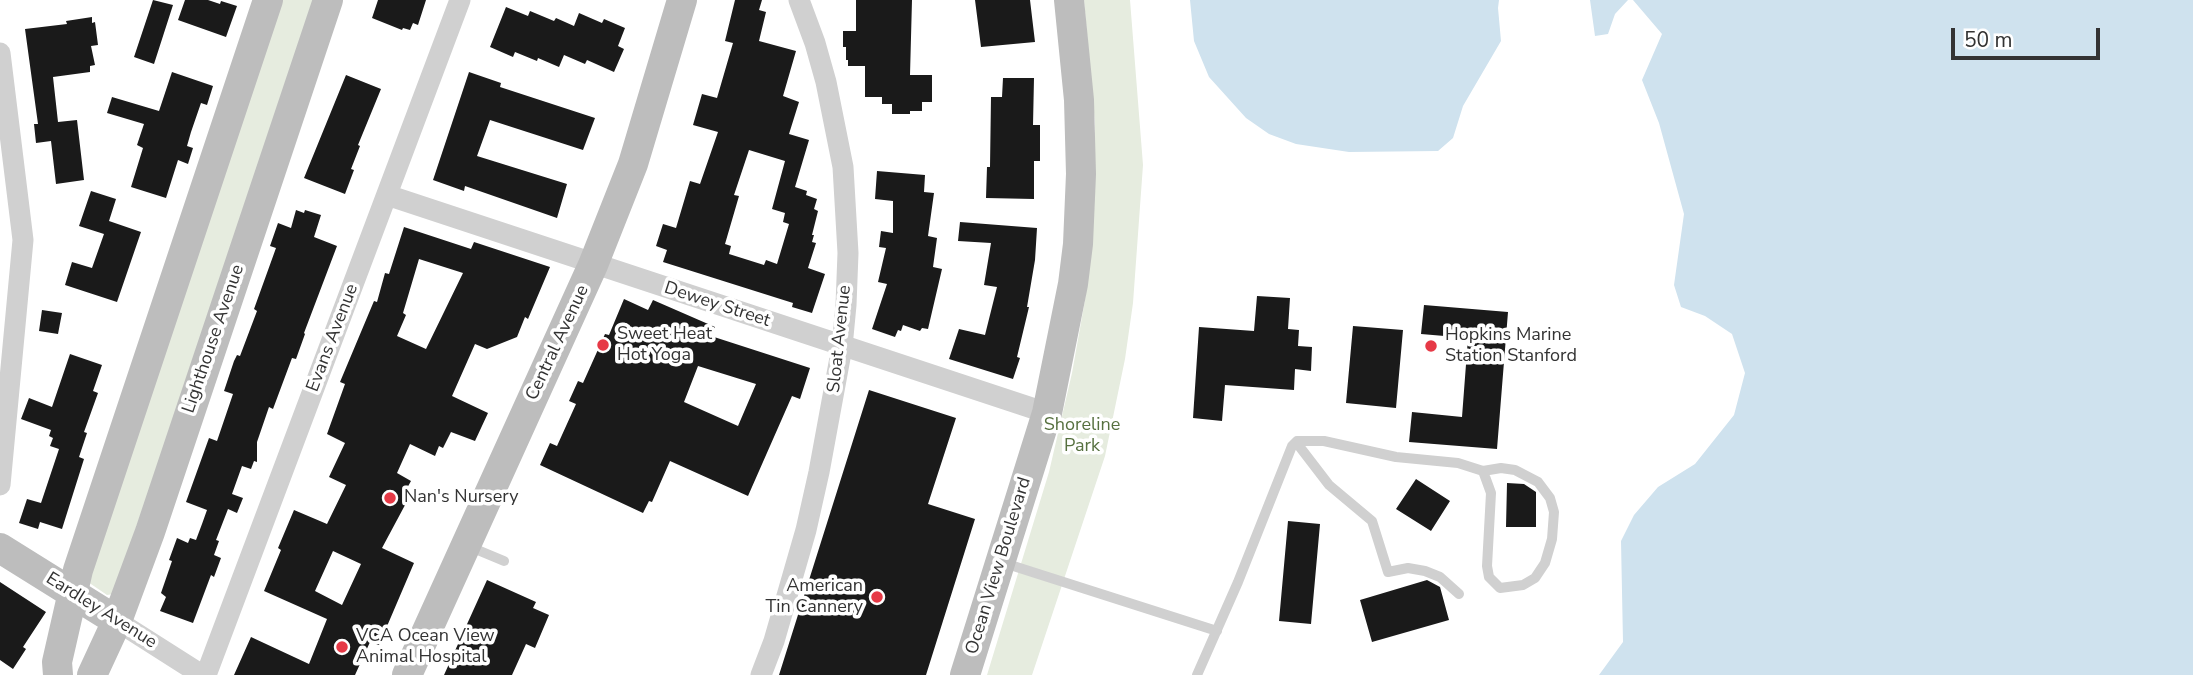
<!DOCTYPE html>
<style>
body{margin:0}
#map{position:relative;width:2193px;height:675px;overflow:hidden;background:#fff;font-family:"Nunito Sans",sans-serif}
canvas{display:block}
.scale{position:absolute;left:1951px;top:28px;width:149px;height:32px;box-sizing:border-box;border:4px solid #333;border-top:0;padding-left:9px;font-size:21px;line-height:24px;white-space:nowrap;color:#333;-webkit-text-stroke:5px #fff;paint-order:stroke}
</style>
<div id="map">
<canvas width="2193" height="675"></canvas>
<div class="scale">50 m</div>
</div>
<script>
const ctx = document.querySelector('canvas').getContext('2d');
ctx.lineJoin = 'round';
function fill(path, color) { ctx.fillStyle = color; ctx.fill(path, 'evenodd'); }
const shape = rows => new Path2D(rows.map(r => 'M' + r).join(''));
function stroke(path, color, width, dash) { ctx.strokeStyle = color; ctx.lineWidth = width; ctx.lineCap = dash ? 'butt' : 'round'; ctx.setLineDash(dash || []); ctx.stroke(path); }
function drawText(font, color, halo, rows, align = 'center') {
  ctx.font = font + ' "Nunito Sans",sans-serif'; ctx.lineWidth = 7; ctx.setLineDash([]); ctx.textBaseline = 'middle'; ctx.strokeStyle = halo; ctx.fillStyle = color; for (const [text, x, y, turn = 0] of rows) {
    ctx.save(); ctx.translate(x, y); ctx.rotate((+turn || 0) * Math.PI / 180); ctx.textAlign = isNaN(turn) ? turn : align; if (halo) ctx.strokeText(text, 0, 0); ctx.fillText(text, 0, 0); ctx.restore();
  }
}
fill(shape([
 [280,0,319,0,113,594,107,595,88,582],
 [1084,0,1130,0,1143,165,1133,303,1125,359,1105,456,1032,675,987,675,1049,472,1072,373,1085,300,1093,216,1095,123]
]), '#e6ecdf');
fill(shape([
 [1190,0,1499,0,1498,8,1501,41,1463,106,1453,138,1438,151,1349,152,1296,144,1269,134,1246,118,1209,77,1194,41],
 [1590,0,1628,0,1615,14,1608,34,1595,36],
 [1633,0,2193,0,2193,675,1599,675,1623,642,1621,541,1634,515,1658,487,1695,464,1734,415,1745,373,1732,334,1705,316,1681,307,1674,285,1684,214,1659,123,1642,80,1662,34]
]), '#cfe2ee');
fill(shape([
 [153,0,173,5,154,64,134,57],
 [185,0,208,0,220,4,221,1,237,6,226,37,178,20],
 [378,0,426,0,418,25,413,23,410,30,403,28,402,30,372,18],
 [735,0,762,0,759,10,766,12,759,41,796,51,783,96,799,102,789,134,809,140,795,187,807,191,806,195,817,199,814,209,818,211,812,235,814,235,812,242,816,243,808,268,825,274,812,313,792,307,793,303,663,262,667,250,656,246,663,224,676,228,690,181,700,184,718,132,693,125,702,94,717,98,733,43,725,41],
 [749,150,785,161,772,209,785,213,783,222,789,224,777,264,766,260,764,265,729,254,731,246,725,244,739,196,734,195],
 [856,0,912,0,910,75,932,75,932,102,922,102,922,111,910,111,910,114,892,114,892,104,882,104,882,97,865,97,865,66,848,66,848,60,846,60,846,47,843,47,843,31,856,31],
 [975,0,1030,0,1035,42,981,47],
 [506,7,528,16,530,11,554,21,556,18,574,26,579,13,602,23,604,19,625,28,618,46,624,49,614,72,587,60,585,64,564,55,559,67,538,58,537,61,515,52,513,57,490,47],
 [92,17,92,23,95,22,98,45,91,46,95,65,90,66,90,72,53,77,58,122,77,120,84,180,56,184,51,141,36,143,34,124,38,124,25,29,67,24,66,21],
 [172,72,213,86,207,105,201,103,191,132,187,146,193,148,188,164,178,160,166,198,131,187,143,148,137,145,144,124,107,113,112,97,159,111],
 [469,72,501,83,500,87,595,118,583,150,490,120,477,156,567,184,557,218,465,186,464,191,433,180],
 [346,75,381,89,358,145,360,146,351,169,354,170,345,194,304,178],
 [1003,78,1034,78,1033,125,1040,125,1040,161,1034,161,1034,199,986,198,987,167,990,167,991,97,1002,97],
 [877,171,925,175,924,192,934,193,928,236,937,238,933,267,942,269,928,329,922,328,920,331,903,325,901,331,898,330,895,337,872,329,887,284,878,282,886,248,879,247,881,231,893,233,893,201,875,199],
 [91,191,116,199,109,221,141,232,117,302,65,285,72,262,92,268,104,234,79,226],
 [296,210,304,213,305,210,321,215,314,237,337,246,304,333,305,334,296,359,292,358,273,409,269,407,257,442,257,462,254,461,251,469,242,466,232,494,243,498,237,513,228,509,216,540,219,541,214,555,221,558,214,577,211,575,193,623,160,611,166,597,161,593,172,561,169,560,177,538,188,543,190,538,196,540,202,524,207,510,186,502,209,438,217,441,233,394,224,391,234,361,237,355,240,356,257,311,254,309,276,248,270,246,278,223,291,228],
 [960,222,1037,228,1035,260,1027,307,1029,307,1017,357,1020,358,1013,379,949,359,959,329,985,335,997,287,984,285,991,243,958,241],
 [404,227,471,249,474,242,550,267,528,319,525,317,517,337,487,349,475,344,452,396,488,413,475,441,451,432,443,448,439,446,435,456,410,444,397,473,411,481,406,490,412,492,382,548,414,563,379,645,370,642,355,675,234,675,251,637,309,664,327,619,264,591,281,550,278,548,294,510,327,524,346,485,329,477,345,443,327,434,345,384,340,382,374,301,377,302,385,273,389,274],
 [419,259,463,273,426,349,397,336,406,315,403,313],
 [333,551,361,564,342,605,315,591],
 [1257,296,1290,298,1288,329,1299,330,1298,346,1312,347,1311,371,1295,369,1294,390,1225,385,1222,421,1193,418,1199,327,1254,331],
 [624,299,648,310,653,300,715,327,711,336,810,368,800,399,792,396,748,496,670,461,652,502,649,501,643,513,540,465,550,443,557,446,576,404,569,401,578,381,583,383,605,334,609,335],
 [698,366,756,384,738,426,684,402],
 [1424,305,1508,312,1497,449,1409,442,1412,412,1462,417,1468,338,1421,334],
 [42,310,62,313,58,334,39,331],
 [1353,326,1403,330,1396,408,1346,403],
 [70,354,102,365,93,391,98,393,84,432,87,433,79,457,84,459,62,529,40,522,38,529,19,523,27,499,41,503,59,449,50,446,53,438,49,436,51,430,21,419,29,398,52,407],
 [869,390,956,418,928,504,975,519,926,675,779,675],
 [1416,479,1450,501,1431,531,1396,509],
 [1507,483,1524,484,1536,492,1536,527,1506,527],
 [1288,521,1320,524,1311,624,1279,621],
 [487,580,536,602,533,608,549,615,535,648,526,644,512,675,444,675],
 [1427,580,1440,587,1449,620,1372,642,1360,600],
 [0,582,46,612,23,647,26,649,13,669,0,660]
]), '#1a1a1a');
stroke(shape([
 [1296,442,1329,485,1372,521,1388,572,1408,568,1425,571,1440,577,1459,594],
 [468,546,504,561],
 [1004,563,1217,631],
 [1197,675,1238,582,1292,446,1297,441,1324,441,1396,457,1458,463,1483,471,1491,493,1487,566,1489,577,1500,588,1523,585,1535,578,1545,563,1552,539,1554,512,1550,498,1538,482,1515,470,1501,468,1483,471]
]), '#d0d0d0', 10);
stroke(shape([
 [0,53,23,240,0,485],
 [387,195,1047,413],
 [117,621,202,675],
 [206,675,460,0],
 [761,675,774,641,806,530,819,472,842,347,846,305,848,253,843,167,826,82,815,43,799,0]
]), '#d0d0d0', 21);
stroke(shape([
 [0,548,117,621],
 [58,675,57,662,78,570,268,0],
 [92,675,117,621,150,532,328,0],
 [407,675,593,265,633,164,682,0],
 [965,675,1047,413,1073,284,1078,244,1081,174,1079,100,1069,0]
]), '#bdbdbd', 30);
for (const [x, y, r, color] of [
 [603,345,7,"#e63946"],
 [1431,346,7,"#e63946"],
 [390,498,7,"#e63946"],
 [877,597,7,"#e63946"],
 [342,647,7,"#e63946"]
]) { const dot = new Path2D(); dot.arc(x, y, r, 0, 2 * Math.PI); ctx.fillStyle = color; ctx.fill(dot); stroke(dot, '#fff', 2.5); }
drawText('18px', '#333', '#fff', [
 ["Dewey Street",717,305,18],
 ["Evans Avenue",333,338,-69],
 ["Lighthouse Avenue",214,339,-71],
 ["Sloat Avenue",840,339,-84],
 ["Central Avenue",558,343,-65],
 ["Ocean View Boulevard",999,566,-73],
 ["Eardley Avenue",101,611,32]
]);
drawText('18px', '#333', '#fff', [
 ["Sweet Heat",617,335],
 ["Hot Yoga",617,356],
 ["Hopkins Marine",1445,336],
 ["Station Stanford",1445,357],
 ["Nan's Nursery",404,498],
 ["American",863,587,"right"],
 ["Tin Cannery",863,608,"right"],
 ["VCA Ocean View",356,637],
 ["Animal Hospital",356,658]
], 'left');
drawText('18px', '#56703f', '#fff', [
 ["Shoreline",1082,426],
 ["Park",1082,447]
]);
</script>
